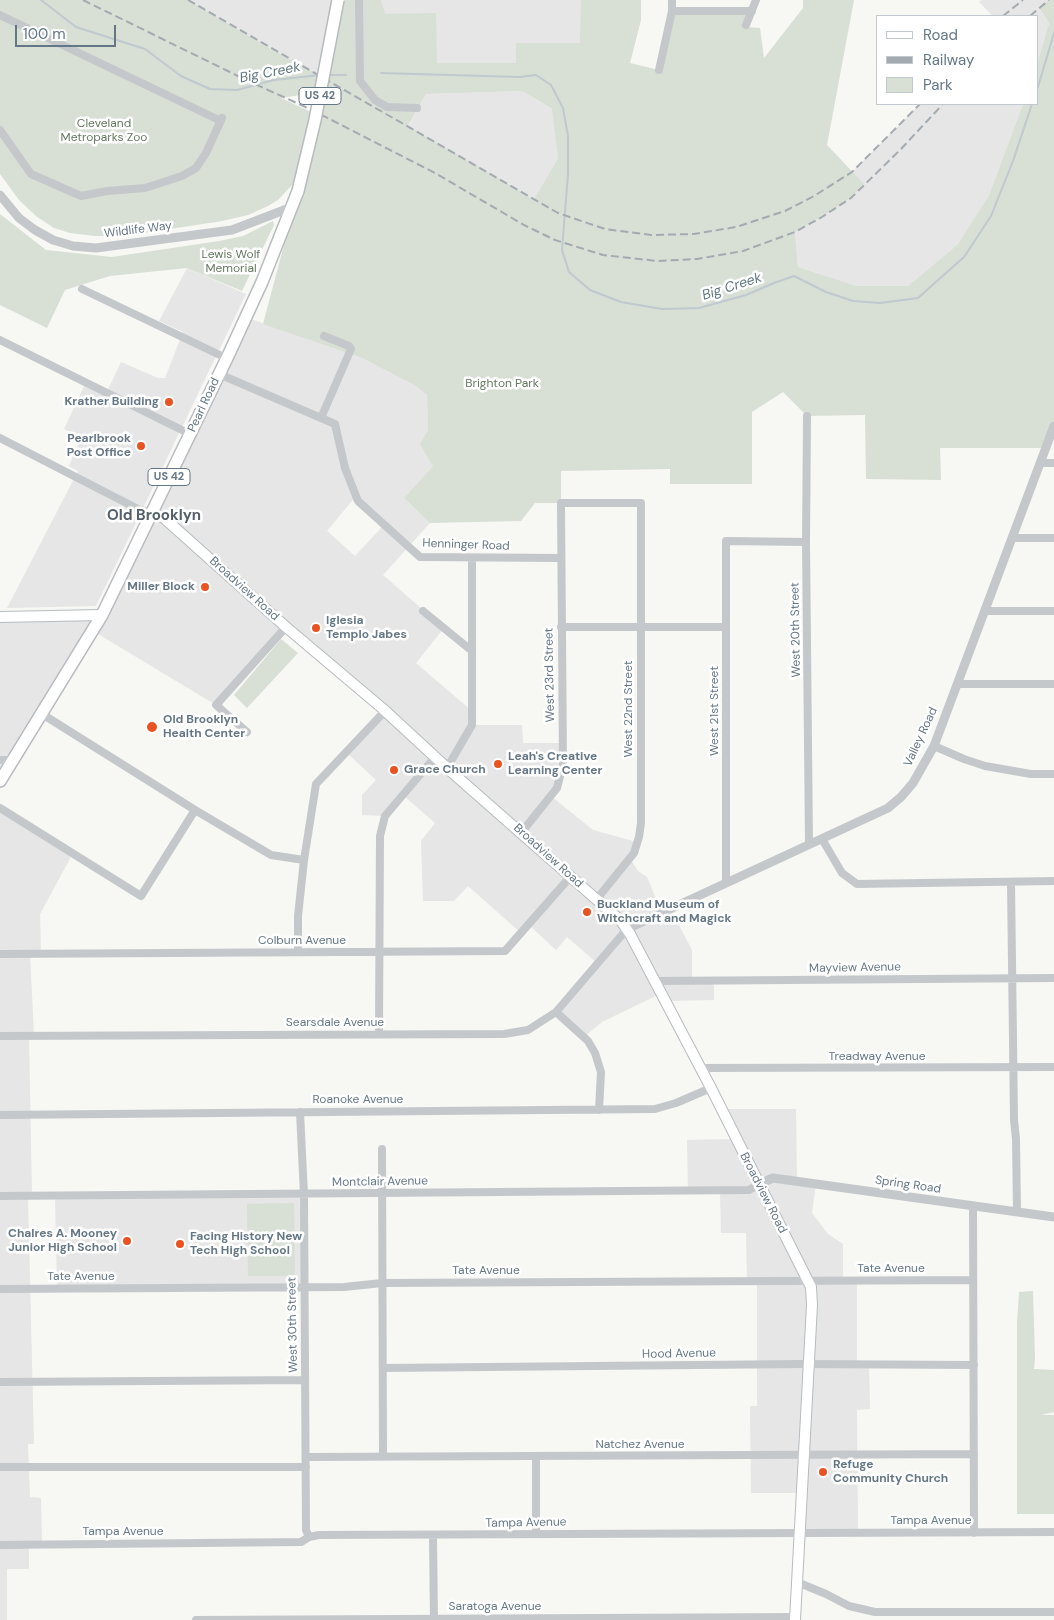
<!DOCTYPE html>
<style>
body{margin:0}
#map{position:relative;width:1054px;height:1620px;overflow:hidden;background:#f7f7f4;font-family:"DM Sans",sans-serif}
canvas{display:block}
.legend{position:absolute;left:876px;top:15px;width:162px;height:90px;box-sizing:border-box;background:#fff;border:1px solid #c1c9cf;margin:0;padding:6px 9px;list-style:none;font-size:15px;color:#657786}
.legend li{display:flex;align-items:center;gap:10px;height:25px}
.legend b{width:25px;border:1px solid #c1c9cf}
.scale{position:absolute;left:15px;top:25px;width:101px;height:22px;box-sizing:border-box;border:2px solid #657786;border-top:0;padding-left:6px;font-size:15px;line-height:18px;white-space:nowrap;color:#657786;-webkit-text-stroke:4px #fff;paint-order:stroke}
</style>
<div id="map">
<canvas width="1054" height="1620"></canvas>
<ul class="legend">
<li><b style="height:6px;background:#fff"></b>Road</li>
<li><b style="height:6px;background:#a4abb0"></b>Railway</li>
<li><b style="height:14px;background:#d8dfd5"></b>Park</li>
</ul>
<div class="scale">100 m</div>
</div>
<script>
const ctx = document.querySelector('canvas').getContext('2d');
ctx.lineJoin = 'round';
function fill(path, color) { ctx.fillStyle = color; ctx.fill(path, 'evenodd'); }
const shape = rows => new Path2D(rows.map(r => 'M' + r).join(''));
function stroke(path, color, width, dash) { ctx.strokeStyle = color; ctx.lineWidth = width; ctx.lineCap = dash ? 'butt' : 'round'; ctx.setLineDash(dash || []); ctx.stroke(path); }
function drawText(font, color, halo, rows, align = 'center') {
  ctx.font = font + ' "DM Sans",sans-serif'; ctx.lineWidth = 5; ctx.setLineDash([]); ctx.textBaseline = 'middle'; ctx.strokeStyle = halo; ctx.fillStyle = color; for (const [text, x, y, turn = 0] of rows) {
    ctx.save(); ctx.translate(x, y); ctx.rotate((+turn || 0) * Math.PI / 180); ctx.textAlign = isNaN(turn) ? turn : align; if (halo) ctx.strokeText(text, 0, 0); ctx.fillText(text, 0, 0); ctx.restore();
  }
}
fill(shape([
 [188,0,338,0,323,75,304,68],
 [381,0,581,0,581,43,517,43,516,63,436,63,384,14],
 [982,0,1049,0,1039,8,1049,23,1038,61,1038,16,993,16,979,2],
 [522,91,553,110,558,158,534,199,408,127,426,94],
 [920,104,1023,104,989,195,958,244,908,286,857,286,798,267,795,232,822,217,851,198,864,185,852,172],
 [187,268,246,294,96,606,7,608,78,471,69,466,81,437,64,429,84,386,105,396,121,362,158,378,165,378,183,332,159,321],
 [245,317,362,358,414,385,427,395,428,431,433,466,404,498,430,523,383,575,444,628,416,663,472,711,472,725,522,725,523,743,563,743,563,765,551,796,593,830,637,842,630,858,638,871,647,877,661,911,670,908,692,950,692,980,714,980,714,1000,667,1001,662,993,602,1022,584,1037,556,1012,597,963,567,937,556,950,529,925,521,933,468,886,454,901,423,901,421,841,435,823,403,795,385,816,362,815,362,795,376,780,347,753,385,711,286,627,216,705,93,631,0,781,0,617,102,614],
 [356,496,384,525,355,556,327,531],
 [0,808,73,853,40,914,41,954,30,954,34,1035,29,1036,32,1196,28,1197,34,1444,28,1444,30,1497,41,1498,42,1544,29,1545,29,1569,7,1569,7,1620,0,1620],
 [722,1109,796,1109,797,1182,816,1184,812,1213,828,1234,843,1244,843,1281,857,1281,857,1364,869,1364,870,1409,857,1410,858,1533,800,1533,803,1493,751,1493,750,1406,757,1406,757,1281,747,1281,746,1233,721,1233,720,1190,688,1190,687,1140,736,1139],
 [304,1195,304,1287,57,1289,55,1196]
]), '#e5e6e5');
fill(shape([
 [0,0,188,0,304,68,323,75,338,0,381,0,385,14,436,13,437,63,516,63,516,43,580,43,581,0,641,0,641,20,630,63,659,70,672,11,752,11,745,27,760,28,764,58,803,8,803,0,854,0,827,145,864,184,851,198,822,217,795,232,798,267,857,286,908,286,958,244,989,195,1023,104,1038,104,1038,61,1049,23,1039,8,1049,0,1054,0,1054,426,1046,448,940,448,941,480,866,479,865,415,807,416,783,392,752,412,752,484,670,484,670,469,561,471,561,503,535,503,521,521,430,523,404,498,433,466,420,444,428,431,427,395,414,385,362,358,263,324,302,177,320,92,281,98,313,113,300,168,292,185,278,200,268,206,248,215,222,221,124,236,95,236,70,233,54,228,36,216,19,200,0,174],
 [522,91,552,109,558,158,534,199,408,126,426,94],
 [0,214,46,250,112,257,219,241,243,236,273,221,274,225,242,291,187,268,110,276,65,290,47,328,0,305],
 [281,639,298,653,247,708,234,695],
 [294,1203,295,1276,248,1276,247,1204],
 [1033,1291,1035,1358,1034,1369,1054,1370,1054,1412,1041,1415,1054,1415,1054,1514,1017,1514,1017,1323,1019,1292]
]), '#d8dfd5');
stroke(shape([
 [41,0,76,27,145,49,181,76,210,89,237,90,274,80,320,75],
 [381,73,519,77,536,75,551,85,563,108,568,136,568,174,562,250,569,272,590,290,621,302,662,309,699,308,746,295,774,283,794,276,826,292,853,301,880,303,918,298,964,257,991,216,1013,161,1032,104],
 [328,75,346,75],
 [1038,87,1054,33]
]), '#bfc9ce', 2);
const secondary = shape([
 [152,513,164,518,286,627,382,708,447,768,621,921,630,934,711,1088,811,1287,812,1305,795,1620],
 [0,617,102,615]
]);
const primary = shape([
 [0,781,102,615,228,356,262,282,298,191]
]);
stroke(secondary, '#b6bcc0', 12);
stroke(primary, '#b7bbbf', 14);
stroke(shape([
 [359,0,360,81,375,100,387,107,417,108],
 [672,11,752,11],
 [0,15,221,121],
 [746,25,756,0],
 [659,70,672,11,672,0],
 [0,130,31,174,81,196,107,191,145,188,182,176,196,168,206,153,222,118],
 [82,289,226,358],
 [0,340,190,434],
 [219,374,335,424,345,468,358,501,420,557,561,558],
 [807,416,806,542,809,844],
 [321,418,351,349,349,346,324,336],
 [0,438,138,509,152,513],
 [1040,463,1054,463],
 [1013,538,1054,538],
 [423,611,472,651],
 [986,611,1054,611],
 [561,627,726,627],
 [958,684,1054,684],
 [42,714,195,810,271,855,304,860],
 [247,732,216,705,286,627],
 [934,746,964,759,985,766,1031,774,1054,774],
 [0,760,13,760],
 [447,768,472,725,472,558],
 [0,808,141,896,195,810],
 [521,833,557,788,563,765,561,503,641,503,641,823,639,837,634,853,596,900],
 [822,839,842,873,857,884,1054,881],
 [726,882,726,541,806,542],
 [1011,882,1014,1120,1016,1139,1017,1212],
 [298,952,298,916,304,860,316,784,385,711],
 [0,954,505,951,571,876],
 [656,981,1054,978],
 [556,1012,588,1041,595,1053,601,1072,599,1110],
 [379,1034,380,836,385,816,435,757],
 [0,1036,504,1034,528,1030,556,1012,627,929],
 [701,1068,1054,1067],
 [300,1112,304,1195,306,1530,309,1537],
 [0,1115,655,1109,676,1103,711,1088],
 [382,1149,383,1456],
 [0,1196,749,1190,759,1184],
 [973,1206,974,1533],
 [0,1289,344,1287,382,1283,973,1280],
 [383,1368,802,1364,974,1365],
 [0,1382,305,1380],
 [536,1456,536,1534],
 [306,1457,974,1454],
 [0,1467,306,1467],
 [433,1535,434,1620],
 [0,1545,301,1542,309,1537,319,1535,1054,1532],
 [797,1582,826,1594,849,1606,875,1612,1054,1612],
 [196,1620,795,1617]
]), '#c4c8cb', 8);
stroke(shape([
 [0,195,19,218,35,230,53,240,73,246,96,248,232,230,292,207],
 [627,929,888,808,901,797,913,783,934,746,1054,426],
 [759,1184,773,1178,1054,1217]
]), '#c4c8cb', 9);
stroke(secondary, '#fff', 10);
stroke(primary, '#fff', 11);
stroke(shape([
 [83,0,244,79,312,110,435,173,524,225,555,240,603,255,657,261,697,259,743,251,795,232,822,217,851,198,901,149,943,104],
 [188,0,558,213,605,229,651,235,694,234,736,227,785,211,814,196,852,172,920,104],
 [1003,16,1023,0],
 [1030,16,1049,0]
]), '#a4abb0', 2, [8, 4]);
const primaryBridge = shape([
 [298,191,315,120,338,0]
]);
stroke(primaryBridge, '#b7bbbf', 14, []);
stroke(primaryBridge, '#fff', 11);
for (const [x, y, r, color] of [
 [169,402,5,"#e95322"],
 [141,446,5,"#e95322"],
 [205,587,5,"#e95322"],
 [316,628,5,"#e95322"],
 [152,727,6,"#e95322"],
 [498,764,5,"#e95322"],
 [394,770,5,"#e95322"],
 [587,912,5,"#e95322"],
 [127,1241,5,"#e95322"],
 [180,1244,5,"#e95322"],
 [823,1472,5,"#e95322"]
]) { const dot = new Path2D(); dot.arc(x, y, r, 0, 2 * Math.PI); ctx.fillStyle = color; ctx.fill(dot); stroke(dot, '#fff', 2); }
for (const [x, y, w] of [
 [320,96,42],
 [169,477,42]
]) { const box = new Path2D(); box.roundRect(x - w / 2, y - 8.5, w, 17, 4); ctx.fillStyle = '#fff'; ctx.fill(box); stroke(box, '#657786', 1); }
drawText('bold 11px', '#657786', null, [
 ["US 42",320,96],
 ["US 42",169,477]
]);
drawText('12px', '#657860', '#fff', [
 ["Cleveland",104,124],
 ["Metroparks Zoo",104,138],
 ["Lewis Wolf",231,255],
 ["Memorial",231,269],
 ["Brighton Park",502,384]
]);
drawText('12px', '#657786', '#fff', [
 ["Wildlife Way",138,230,-7],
 ["Pearl Road",204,405,-65],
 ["Henninger Road",466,545,2],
 ["Broadview Road",244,589,42],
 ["West 20th Street",796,630,-91],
 ["West 23rd Street",550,675,-91],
 ["West 22nd Street",629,709,-90],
 ["West 21st Street",715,711,-90],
 ["Valley Road",921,737,-65],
 ["Broadview Road",548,856,42],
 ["Colburn Avenue",302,941],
 ["Mayview Avenue",855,968,-1],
 ["Searsdale Avenue",335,1023],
 ["Treadway Avenue",877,1057],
 ["Roanoke Avenue",358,1100],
 ["Montclair Avenue",380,1182,-1],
 ["Spring Road",908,1185,8],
 ["Broadview Road",763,1193,63],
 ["Tate Avenue",891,1269],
 ["Tate Avenue",486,1271],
 ["Tate Avenue",81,1277],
 ["West 30th Street",293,1325,-91],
 ["Hood Avenue",679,1354,-1],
 ["Natchez Avenue",640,1445],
 ["Tampa Avenue",931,1521],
 ["Tampa Avenue",526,1523,-1],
 ["Tampa Avenue",123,1532],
 ["Saratoga Avenue",495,1607]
]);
drawText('bold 12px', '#657786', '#fff', [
 ["Krather Building",159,402,"right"],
 ["Pearlbrook",131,439,"right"],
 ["Post Office",131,453,"right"],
 ["Miller Block",195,587,"right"],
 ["Iglesia",326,621],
 ["Templo Jabes",326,635],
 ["Old Brooklyn",163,720],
 ["Health Center",163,734],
 ["Leah's Creative",508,757],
 ["Learning Center",508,771],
 ["Grace Church",404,770],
 ["Buckland Museum of",597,905],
 ["Witchcraft and Magick",597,919],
 ["Chalres A. Mooney",117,1234,"right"],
 ["Junior High School",117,1248,"right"],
 ["Facing History New",190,1237],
 ["Tech High School",190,1251],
 ["Refuge",833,1465],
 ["Community Church",833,1479]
], 'left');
drawText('italic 14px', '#617882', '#fff', [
 ["Big Creek",270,73,-11],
 ["Big Creek",732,287,-18]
]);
drawText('bold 15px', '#53606b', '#fff', [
 ["Old Brooklyn",154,516]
]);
</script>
